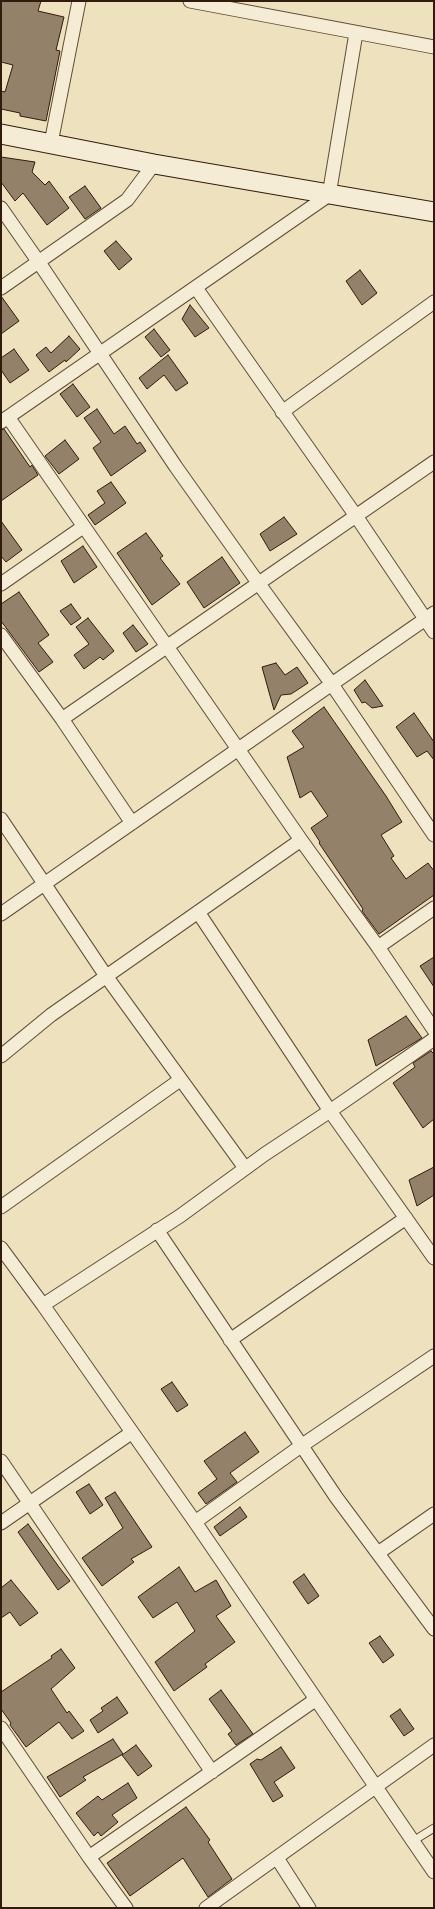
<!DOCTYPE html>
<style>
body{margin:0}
#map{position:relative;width:435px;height:1909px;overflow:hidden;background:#eee2be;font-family:"Libre Caslon Text",serif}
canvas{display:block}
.frame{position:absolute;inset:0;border:2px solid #311b0d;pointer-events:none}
</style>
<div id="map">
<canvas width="435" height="1909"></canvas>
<div class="frame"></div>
</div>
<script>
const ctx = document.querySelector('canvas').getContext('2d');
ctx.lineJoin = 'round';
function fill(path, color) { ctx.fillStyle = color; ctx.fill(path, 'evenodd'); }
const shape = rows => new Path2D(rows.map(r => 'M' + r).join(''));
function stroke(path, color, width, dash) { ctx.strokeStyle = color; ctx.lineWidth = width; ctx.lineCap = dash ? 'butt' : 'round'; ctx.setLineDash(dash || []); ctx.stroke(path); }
const building = shape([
 [1,1,41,1,38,11,64,17,56,50,60,51,46,121,20,116,20,113,1,109,1,91,5,92,13,65,1,62,1,1],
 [1,157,35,162,32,172,45,185,49,181,69,208,47,225,23,193,15,201,1,182,1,157],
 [85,186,101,208,85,219,69,197,85,186],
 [116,241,132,259,119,270,104,251,116,241],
 [360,270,377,293,362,305,346,281,360,270],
 [1,296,19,321,1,334,1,296],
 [190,305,209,328,195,337,182,319,190,305],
 [154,329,170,350,161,357,145,337,154,329],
 [69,336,80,349,66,362,65,360,49,372,36,355,46,347,51,353,69,336],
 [14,349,29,370,10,383,1,370,1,358,14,349],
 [168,355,188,383,176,391,164,375,147,389,139,378,168,355],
 [73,384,90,407,77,417,60,394,73,384],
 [97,409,114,434,125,426,137,444,140,442,146,451,111,476,93,448,101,442,84,418,97,409],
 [4,429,30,467,32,465,38,475,1,501,1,430,4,429],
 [65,440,79,459,59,474,45,456,65,440],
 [111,482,126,503,95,525,88,515,105,503,97,491,111,482],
 [284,517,297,534,270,551,260,534,284,517],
 [1,521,22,550,6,562,1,556,1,521],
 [146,533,163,556,160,558,180,584,152,605,117,553,146,533],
 [83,546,97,567,74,583,61,561,83,546],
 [222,557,240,583,204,608,187,582,222,557],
 [19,592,49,635,38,643,53,662,39,672,1,621,1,604,19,592],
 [71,604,81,618,71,625,60,611,71,604],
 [88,618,114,651,103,660,100,657,84,669,74,655,89,644,76,627,88,618],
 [133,625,148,644,136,652,123,633,133,625],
 [276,663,285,675,297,667,308,683,291,694,281,695,274,710,262,667,276,663],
 [365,680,383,706,372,708,365,702,362,703,354,690,365,680],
 [324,707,386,796,402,822,381,835,394,856,391,858,406,879,428,863,434,871,434,895,379,934,362,911,363,909,319,843,320,842,311,828,328,816,311,791,300,798,287,757,304,747,292,731,324,707],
 [414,713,434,742,434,760,427,751,417,757,396,727,414,713],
 [434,957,434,987,420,966,434,957],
 [406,1016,422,1038,376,1066,368,1040,406,1016],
 [431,1051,434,1054,434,1119,423,1128,393,1083,415,1067,413,1063,431,1051],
 [434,1167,434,1195,417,1206,409,1180,434,1167],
 [172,1382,188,1405,177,1412,161,1389,172,1382],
 [245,1432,259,1452,230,1473,237,1482,206,1504,198,1493,217,1479,204,1461,245,1432],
 [89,1484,103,1505,90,1514,76,1492,89,1484],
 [115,1492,152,1547,131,1559,134,1562,102,1586,82,1558,123,1528,105,1498,115,1492],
 [240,1507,247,1517,220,1536,214,1527,240,1507],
 [28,1524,59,1567,70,1581,58,1590,18,1532,28,1524],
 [179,1567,195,1592,216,1580,231,1606,216,1616,235,1642,205,1664,207,1667,174,1691,155,1662,195,1631,177,1602,153,1618,138,1597,179,1567],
 [304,1574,319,1596,308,1604,293,1582,304,1574],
 [11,1580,38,1613,20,1626,10,1612,1,1618,1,1588,11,1580],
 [380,1636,394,1655,383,1663,369,1643,380,1636],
 [61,1649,75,1668,51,1689,67,1713,69,1711,84,1731,72,1739,59,1722,26,1747,10,1725,11,1723,1,1709,1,1692,52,1658,51,1656,61,1649],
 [221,1690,253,1734,236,1745,228,1734,232,1731,209,1699,221,1690],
 [117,1697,128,1713,98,1733,90,1720,103,1711,101,1708,117,1697],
 [400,1709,414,1729,404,1736,390,1716,400,1709],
 [113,1739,123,1754,83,1777,86,1780,60,1797,47,1777,113,1739],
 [136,1745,152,1766,138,1776,122,1755,136,1745],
 [281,1747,295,1768,274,1782,283,1796,273,1802,250,1764,257,1759,261,1760,281,1747],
 [128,1783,137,1798,112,1815,118,1822,101,1836,98,1832,94,1836,76,1813,98,1796,102,1800,128,1783],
 [186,1807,210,1840,208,1842,232,1879,208,1897,183,1858,130,1896,107,1863,186,1807]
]);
fill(building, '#938269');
stroke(building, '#311b0d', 1);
const lane = shape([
 [413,1841,434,1828]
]);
const street = shape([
 [190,1,434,47],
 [51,143,79,1],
 [1,208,38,261,176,467,259,584,331,683,434,835],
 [1,288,127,200,154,164],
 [196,288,356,516,434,632],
 [282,412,434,302],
 [8,417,301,840,378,947,434,1030],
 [1,422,329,195,356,33],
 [1,584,83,527],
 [1,635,62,719,132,823],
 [62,719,434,462],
 [1,819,106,976,245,1168],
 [198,912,330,1111,434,1258],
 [1,914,434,613],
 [378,947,434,908],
 [1,1056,51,1015,301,840],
 [1,1207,180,1080],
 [157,1230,336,1497,434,1629],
 [1,1248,43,1305,195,1522,434,1872],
 [43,1305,180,1216,265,1154,330,1111,434,1039],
 [230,1340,406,1218],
 [1,1461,212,1772],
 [195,1522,301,1446,434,1356],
 [1,1523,131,1433],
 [378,1553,434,1514],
 [1,1728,89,1857,126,1908],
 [89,1857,315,1700],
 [277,1858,309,1908],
 [206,1908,434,1745]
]);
const secondary = shape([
 [1,134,154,164,434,212]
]);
stroke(lane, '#604d39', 9);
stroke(street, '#604d39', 15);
stroke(secondary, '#311b0d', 21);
stroke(lane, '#f4ecd5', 7);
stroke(street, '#f4ecd5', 13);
stroke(secondary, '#f4ecd5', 19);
</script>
